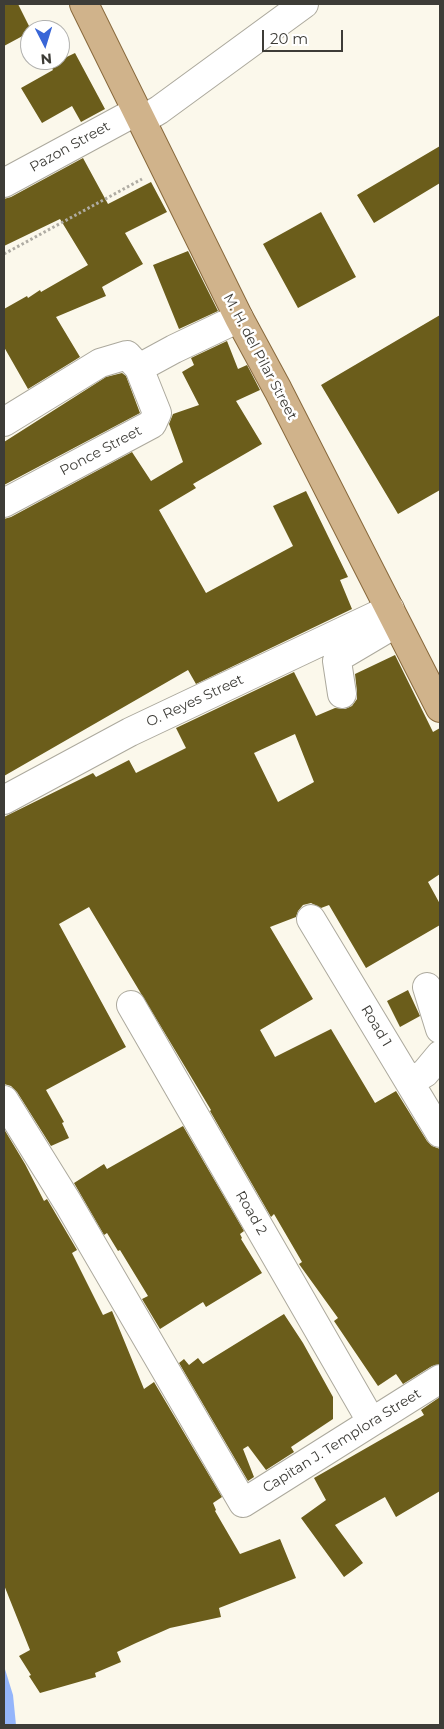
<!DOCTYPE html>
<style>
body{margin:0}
#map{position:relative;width:444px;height:1729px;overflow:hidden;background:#fbf8eb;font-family:Montserrat,sans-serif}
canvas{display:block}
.frame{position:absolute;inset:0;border:5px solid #3d3c37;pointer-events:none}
.north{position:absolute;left:20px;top:20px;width:50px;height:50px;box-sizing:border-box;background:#fff;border:1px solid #b1b1af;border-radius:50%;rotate:175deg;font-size:14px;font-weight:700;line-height:20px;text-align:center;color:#3d3c37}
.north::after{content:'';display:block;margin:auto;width:18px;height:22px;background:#3966d7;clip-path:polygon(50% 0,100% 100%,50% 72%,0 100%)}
.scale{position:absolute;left:262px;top:30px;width:81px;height:22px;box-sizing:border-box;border:2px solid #3d3c37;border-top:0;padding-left:6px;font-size:15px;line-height:18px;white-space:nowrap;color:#3d3c37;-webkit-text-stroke:4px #fff;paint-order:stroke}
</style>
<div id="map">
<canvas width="444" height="1729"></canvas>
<div class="frame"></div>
<div class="north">N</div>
<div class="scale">20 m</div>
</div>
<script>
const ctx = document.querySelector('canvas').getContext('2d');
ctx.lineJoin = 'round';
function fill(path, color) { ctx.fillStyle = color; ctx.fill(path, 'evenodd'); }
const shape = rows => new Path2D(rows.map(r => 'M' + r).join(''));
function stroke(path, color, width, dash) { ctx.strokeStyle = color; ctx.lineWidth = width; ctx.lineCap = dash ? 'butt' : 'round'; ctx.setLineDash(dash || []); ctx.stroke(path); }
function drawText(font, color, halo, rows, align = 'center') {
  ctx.font = font + ' Montserrat,sans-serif'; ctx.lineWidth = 5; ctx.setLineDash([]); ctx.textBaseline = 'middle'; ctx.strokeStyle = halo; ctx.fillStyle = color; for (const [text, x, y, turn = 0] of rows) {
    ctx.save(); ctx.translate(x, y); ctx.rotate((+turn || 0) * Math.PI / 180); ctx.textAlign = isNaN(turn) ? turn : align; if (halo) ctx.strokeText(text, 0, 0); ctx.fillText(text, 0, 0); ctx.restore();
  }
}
fill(shape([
 [4,1666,13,1695,16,1725,4,1725]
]), '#94b5fb');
fill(shape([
 [4,4,18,4,31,30,30,32,4,46],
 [75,53,105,109,81,122,72,106,42,123,21,88,53,70,50,65],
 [440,146,440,183,374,223,357,195],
 [83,158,108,204,151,182,167,212,125,233,143,264,102,287,106,296,56,317,80,357,28,389,4,347,4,309,27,296,28,298,40,290,41,292,88,265,60,219,4,246,4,199,11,197],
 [321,212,356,277,298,308,263,244],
 [188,251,218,311,179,329,153,265],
 [440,315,440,490,398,514,321,385],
 [227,341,238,369,247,365,260,390,236,401,262,444,193,484,196,488,159,510,206,593,293,546,273,506,306,491,348,577,340,580,352,609,196,684,188,670,4,776,4,519,11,517,132,452,151,481,183,462,169,424,173,414,199,405,182,372,194,365,191,358],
 [122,373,126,376,140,413,4,485,4,442,106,377],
 [395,655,433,732,440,728,440,874,428,882,440,904,440,925,366,968,329,905,321,908,311,903,303,905,298,911,296,917,270,927,313,999,260,1030,275,1057,331,1029,375,1103,396,1091,427,1141,432,1146,440,1149,440,1364,432,1366,403,1384,396,1374,378,1386,334,1321,338,1318,299,1264,302,1262,274,1214,271,1217,210,1111,211,1110,89,907,59,924,126,1047,46,1090,64,1122,62,1123,69,1138,51,1146,17,1092,11,1086,4,1084,4,817,93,773,96,777,129,760,136,773,186,748,176,728,294,672,316,716,335,708,345,709,352,706,357,699,357,692,355,674],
 [295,734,314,782,278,802,254,753],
 [408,990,420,1016,400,1027,387,1001],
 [183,1126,244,1231,240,1234,242,1238,241,1239,262,1273,206,1307,203,1302,160,1329,142,1299,148,1296,120,1250,118,1251,107,1233,104,1235,74,1183,104,1164,107,1169],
 [4,1129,25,1164,44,1201,47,1199,77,1250,72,1253,103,1315,112,1311,144,1389,154,1382,222,1497,213,1503,216,1510,215,1511,240,1554,280,1539,296,1578,219,1608,221,1617,170,1628,136,1643,117,1652,121,1662,95,1673,96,1677,40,1693,29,1676,31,1675,19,1656,30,1650,4,1585],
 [284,1314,303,1343,333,1397,333,1419,291,1447,294,1452,266,1470,248,1446,243,1449,254,1477,248,1481,179,1363,184,1359,189,1365,198,1358,203,1364],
 [440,1397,440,1491,396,1517,385,1497,335,1525,363,1563,344,1577,301,1518,326,1500,314,1478,424,1415,421,1410]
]), '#6b5d1b');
const minor = shape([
 [142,120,159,110,304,4],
 [4,183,137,111],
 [4,422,100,363,127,355,139,368],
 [4,503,152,424,157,413,139,368,174,349,239,318],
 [342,694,337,661,339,657,383,631],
 [4,800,130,732,390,609],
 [311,919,440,1133],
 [427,987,440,1029],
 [131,1005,371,1421],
 [410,1082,425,1073,440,1055],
 [4,1100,68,1203,243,1503,440,1379]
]);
const major = shape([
 [84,4,239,318,278,390,440,708]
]);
stroke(minor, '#aca99d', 30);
stroke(major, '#88693c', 30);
stroke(shape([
 [4,254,142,179]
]), '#afaca3', 3, [2.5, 2.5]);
stroke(minor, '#fff', 28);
stroke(major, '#d0b38b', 28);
drawText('14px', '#3d3c37', '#fff', [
 ["Pazon Street",70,147,-29],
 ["M. H. del Pilar Street",260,357,62],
 ["Ponce Street",101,451,-28],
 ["O. Reyes Street",195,701,-25],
 ["Road 1",376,1026,59],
 ["Road 2",251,1213,60],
 ["Capitan J. Templora Street",342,1441,-32]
]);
</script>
